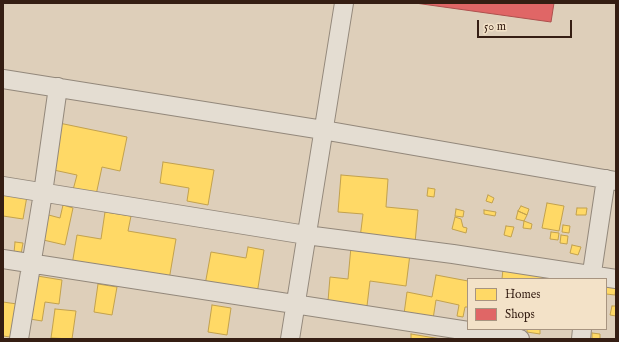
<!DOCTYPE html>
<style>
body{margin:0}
#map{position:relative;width:619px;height:342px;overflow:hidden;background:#decfba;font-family:"IM FELL English",serif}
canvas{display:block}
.frame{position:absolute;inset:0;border:4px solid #351e13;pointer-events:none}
.legend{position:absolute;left:467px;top:278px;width:140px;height:52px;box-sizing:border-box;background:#f3e2c8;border:1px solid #a79480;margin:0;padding:5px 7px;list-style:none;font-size:12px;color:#351e13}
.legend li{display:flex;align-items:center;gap:8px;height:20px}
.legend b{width:20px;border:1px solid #a79480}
.scale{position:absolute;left:477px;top:20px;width:95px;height:18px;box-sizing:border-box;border:2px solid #351e13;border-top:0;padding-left:5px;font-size:12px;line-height:14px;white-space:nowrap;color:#351e13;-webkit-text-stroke:3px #f3e2c8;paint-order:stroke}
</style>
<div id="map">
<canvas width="619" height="342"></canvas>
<div class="frame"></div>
<ul class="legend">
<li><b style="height:11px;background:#ffd966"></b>Homes</li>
<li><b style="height:11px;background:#e06666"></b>Shops</li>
</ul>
<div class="scale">50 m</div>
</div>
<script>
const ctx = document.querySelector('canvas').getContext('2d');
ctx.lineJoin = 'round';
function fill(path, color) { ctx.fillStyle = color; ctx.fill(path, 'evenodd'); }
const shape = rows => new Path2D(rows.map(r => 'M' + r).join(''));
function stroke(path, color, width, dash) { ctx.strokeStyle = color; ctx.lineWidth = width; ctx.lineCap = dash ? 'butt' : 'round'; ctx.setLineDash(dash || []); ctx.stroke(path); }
const homes = shape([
 [59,123,127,137,120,171,102,167,96,195,73,190,77,175,49,169,59,123],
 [163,162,214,170,208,205,187,201,189,188,160,183,163,162],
 [341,175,388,179,386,207,418,210,415,243,360,238,363,214,338,212,341,175],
 [428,188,435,189,434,197,427,196,428,188],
 [3,192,27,196,23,219,3,216,3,192],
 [488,195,494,198,492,203,486,201,488,195],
 [547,203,564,206,559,231,542,228,547,203],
 [63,205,73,208,65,245,39,239,45,214,60,218,63,205],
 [521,206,529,209,527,215,518,211,521,206],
 [577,208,587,208,586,215,576,215,577,208],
 [456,209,464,211,463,217,455,216,456,209],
 [484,210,496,212,495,216,484,214,484,210],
 [518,211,527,215,524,221,516,219,518,211],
 [105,212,131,216,128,231,176,239,169,280,72,265,77,235,101,239,105,212],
 [455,217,461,219,463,227,467,228,466,233,452,229,455,217],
 [524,221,532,224,531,229,523,228,524,221],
 [563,225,570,226,569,233,562,232,563,225],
 [506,226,514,227,511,237,504,235,506,226],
 [551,232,559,233,558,240,550,239,551,232],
 [561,235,568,236,567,244,560,243,561,235],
 [15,242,23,243,21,254,14,253,15,242],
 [572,245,581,247,578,255,570,253,572,245],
 [248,247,264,250,257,294,205,285,211,252,246,258,248,247],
 [351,247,410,254,406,286,370,281,367,306,328,301,330,277,348,279,351,247],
 [503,269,573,279,502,279,503,269],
 [31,275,62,280,59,304,45,302,42,321,24,318,31,275],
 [436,275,468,281,468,307,465,307,463,317,457,316,459,305,436,300,433,319,404,314,407,292,432,297,436,275],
 [98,284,117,287,112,315,94,312,98,284],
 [606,286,616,287,615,295,606,294,606,286],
 [3,302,17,304,10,337,3,336,3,302],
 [212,305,231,308,227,335,208,332,212,305],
 [612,306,616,306,616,316,610,315,612,306],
 [55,309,76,311,72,339,51,338,55,309],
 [527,329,540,329,540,334,527,332,527,329],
 [592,333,600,334,600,339,592,339,592,333],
 [411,334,441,339,411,339,411,334]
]);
fill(homes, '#ffd966');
stroke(homes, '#c2a14d', 1);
const shops = shape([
 [415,3,554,3,551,22,415,3]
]);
fill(shops, '#e06666');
stroke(shops, '#ad504d', 1);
const minor = shape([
 [3,79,323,130,616,181],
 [3,186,306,235,453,254,616,279],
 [3,259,520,339],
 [591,279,606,179],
 [19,339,43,193,58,87],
 [290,339,344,3],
 [581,339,582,329]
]);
stroke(minor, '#93887b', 20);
stroke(minor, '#e4ddd2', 18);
</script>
